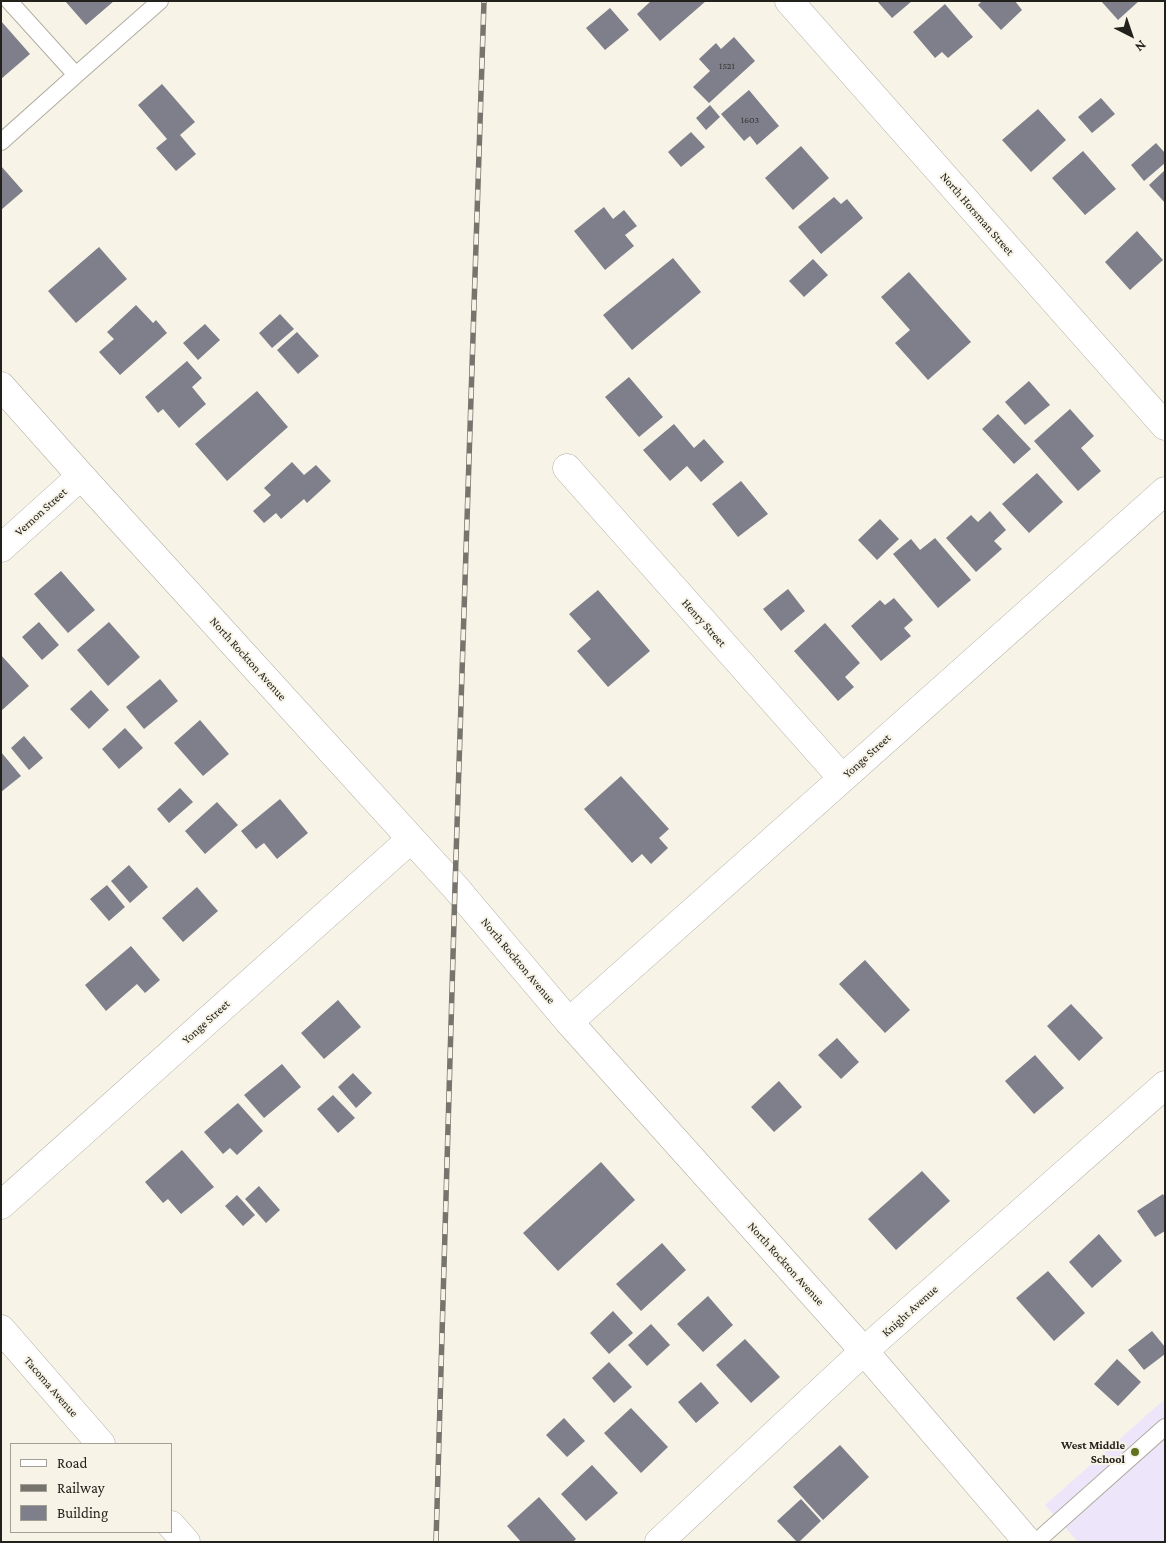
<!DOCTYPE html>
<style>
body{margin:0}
#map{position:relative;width:1166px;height:1543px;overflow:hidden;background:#f7f3e7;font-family:"Crimson Pro",serif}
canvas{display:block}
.frame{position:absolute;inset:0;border:2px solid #22211c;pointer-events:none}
.legend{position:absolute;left:10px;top:1443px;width:162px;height:90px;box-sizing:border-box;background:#f7f3e7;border:1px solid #a29f96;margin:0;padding:6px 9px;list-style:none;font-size:15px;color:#22211c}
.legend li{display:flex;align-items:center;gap:10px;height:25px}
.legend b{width:25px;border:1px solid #a29f96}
.north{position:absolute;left:1106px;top:10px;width:50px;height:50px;-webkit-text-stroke:4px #f7f3e7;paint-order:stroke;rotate:139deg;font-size:14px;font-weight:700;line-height:20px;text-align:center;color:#22211c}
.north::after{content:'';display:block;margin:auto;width:18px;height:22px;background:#22211c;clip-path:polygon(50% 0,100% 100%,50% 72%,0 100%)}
</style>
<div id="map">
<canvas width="1166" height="1543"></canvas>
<div class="frame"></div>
<ul class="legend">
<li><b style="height:6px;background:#fff"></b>Road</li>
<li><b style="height:6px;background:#76746c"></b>Railway</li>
<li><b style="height:14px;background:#7e7f8a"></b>Building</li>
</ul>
<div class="north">N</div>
</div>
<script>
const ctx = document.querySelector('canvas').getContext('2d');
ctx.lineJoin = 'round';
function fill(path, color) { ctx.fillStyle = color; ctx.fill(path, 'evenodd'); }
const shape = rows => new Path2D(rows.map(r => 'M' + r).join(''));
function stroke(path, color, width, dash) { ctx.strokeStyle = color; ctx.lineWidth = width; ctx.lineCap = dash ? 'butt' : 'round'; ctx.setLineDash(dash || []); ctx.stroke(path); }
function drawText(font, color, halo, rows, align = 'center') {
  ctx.font = font + ' "Crimson Pro",serif'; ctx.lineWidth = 4; ctx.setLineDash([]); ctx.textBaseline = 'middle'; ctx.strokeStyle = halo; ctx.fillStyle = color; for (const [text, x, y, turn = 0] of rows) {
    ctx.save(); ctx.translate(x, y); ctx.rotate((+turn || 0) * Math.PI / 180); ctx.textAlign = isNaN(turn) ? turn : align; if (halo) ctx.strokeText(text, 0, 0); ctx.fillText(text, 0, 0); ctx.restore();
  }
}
fill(shape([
 [1165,1399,1165,1542,1078,1542,1045,1505]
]), '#ede5fa');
fill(shape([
 [65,1,114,1,86,25],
 [651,1,706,1,660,41,637,14],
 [877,1,912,1,892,18],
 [982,1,1015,1,1022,10,1001,30,978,5],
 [1101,1,1139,1,1118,20],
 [945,4,973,37,948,58,942,52,935,58,913,32],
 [610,8,629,30,605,50,586,28],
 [1,21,30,54,1,79],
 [734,37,755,61,709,103,693,87,710,71,699,59,716,43,721,49],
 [162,84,195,122,180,135,196,154,176,171,156,148,167,139,138,105],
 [749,90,779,126,757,145,750,136,744,141,721,114],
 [1101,98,1115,114,1092,133,1078,117],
 [710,105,720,117,706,130,696,118],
 [1038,109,1066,140,1031,172,1002,140],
 [691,132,705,147,681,167,668,152],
 [1156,143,1165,153,1165,163,1144,181,1131,165],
 [801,146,829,178,793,210,765,178],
 [1083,151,1116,189,1085,215,1052,178],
 [1,166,23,191,1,210],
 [1165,170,1165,203,1149,185],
 [834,197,841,204,847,199,863,218,821,254,798,227],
 [604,207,613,219,624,210,637,226,625,235,634,246,605,270,574,231],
 [1137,231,1163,260,1130,290,1105,262],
 [99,247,127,279,76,323,48,291],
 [673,258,701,292,632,350,603,315],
 [813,259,828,275,804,297,789,281],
 [909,272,971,342,928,380,895,343,910,330,881,297],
 [136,305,153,323,156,320,167,333,120,375,99,352,114,339,107,332],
 [280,314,294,329,272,348,259,333],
 [205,324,220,340,198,360,183,343],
 [297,332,319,356,298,374,277,350],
 [187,361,202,378,192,387,206,404,179,428,163,409,158,413,145,397],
 [629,377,663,417,639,437,605,397],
 [1029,381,1050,405,1025,425,1005,402],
 [257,391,288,427,227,481,195,444],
 [1070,409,1094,436,1081,448,1101,471,1078,491,1034,441],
 [998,414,1031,449,1014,464,982,429],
 [674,424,694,448,704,439,724,462,701,482,687,466,670,481,643,450],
 [292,462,304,475,316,465,331,481,307,503,304,499,281,519,276,513,264,523,253,511,271,495,264,488],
 [1037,473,1063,502,1029,533,1002,504],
 [741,481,768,514,738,537,712,504],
 [990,511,1006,530,994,541,1002,549,976,572,946,538,971,515,978,522],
 [880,519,899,539,877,560,858,540],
 [935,538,971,580,938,608,893,554,911,539,920,550],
 [61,571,95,610,68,633,34,594],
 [788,589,805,611,781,631,763,609],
 [598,590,650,651,608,687,577,651,591,639,569,614],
 [894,598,913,620,904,628,911,636,881,661,851,626,880,600,885,605],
 [39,622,59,645,42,660,22,637],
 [109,622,140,657,108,686,77,650],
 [825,623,860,663,845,677,854,687,838,701,794,651],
 [1,655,29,686,1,711],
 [160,679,178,701,144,729,126,707],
 [91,690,109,710,89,729,70,709],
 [200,720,229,754,203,776,174,743],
 [125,728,143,748,119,769,102,749],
 [24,736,43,758,29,770,11,748],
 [1,752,21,776,1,792],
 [621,776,669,829,659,838,668,848,651,864,642,854,632,863,584,809],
 [180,788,193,802,169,823,157,809],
 [280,799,308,833,277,859,264,843,256,849,241,831],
 [217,802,238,825,205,854,185,831],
 [129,865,148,887,130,903,111,881],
 [107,885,125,907,109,921,90,899],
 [197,887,218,911,183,942,162,918],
 [131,946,160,980,145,993,137,984,106,1011,85,985],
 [865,960,910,1010,885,1033,839,984],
 [338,1000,361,1027,324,1059,301,1033],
 [1071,1004,1103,1038,1079,1061,1047,1026],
 [837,1038,859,1062,841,1079,818,1055],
 [1035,1055,1064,1088,1034,1114,1005,1081],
 [282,1064,301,1087,264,1118,244,1095],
 [353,1073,372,1093,356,1108,338,1087],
 [779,1081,802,1107,774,1132,751,1107],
 [333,1095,355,1118,338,1133,317,1109],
 [238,1103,263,1131,237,1155,230,1148,223,1154,204,1132],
 [182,1150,214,1187,181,1214,168,1199,163,1203,145,1182],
 [601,1162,635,1200,558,1271,523,1233],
 [922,1171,950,1201,896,1250,868,1219],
 [259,1186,280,1210,266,1223,245,1199],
 [1163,1194,1165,1198,1165,1231,1155,1237,1137,1211],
 [237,1195,255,1215,243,1226,225,1206],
 [1099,1234,1122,1261,1092,1288,1069,1262],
 [662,1243,686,1270,641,1311,616,1284],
 [1048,1271,1085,1313,1054,1341,1016,1298],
 [708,1296,733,1325,703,1352,677,1324],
 [613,1311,633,1333,609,1354,590,1333],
 [651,1324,670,1345,647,1366,628,1345],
 [1152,1331,1165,1347,1165,1354,1144,1370,1128,1350],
 [745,1339,780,1377,751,1403,716,1365],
 [1117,1359,1141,1382,1118,1406,1094,1384],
 [609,1362,632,1387,614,1403,592,1378],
 [701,1382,719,1403,696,1423,678,1402],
 [631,1408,668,1447,641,1473,604,1433],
 [564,1418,585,1441,567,1457,546,1435],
 [840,1445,869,1477,823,1520,793,1487],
 [592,1465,618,1493,586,1521,561,1494],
 [539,1497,576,1539,573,1542,521,1542,507,1526],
 [801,1499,821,1521,799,1542,797,1542,777,1521]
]), '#7e7f8a');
const lane = shape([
 [76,75,160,1],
 [1,142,76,75,9,1],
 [1036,1542,1165,1427]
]);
const street = shape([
 [789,1,1165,426],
 [567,468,842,778],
 [1,548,81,476],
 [569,1022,1165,491],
 [1,1205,411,839],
 [1,1329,101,1444],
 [171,1525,186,1542],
 [659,1542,864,1351,1165,1085]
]);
const secondary = shape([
 [1,386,81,476,455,887,569,1022,864,1351,1028,1542]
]);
stroke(lane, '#b1ada2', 18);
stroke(street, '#b1ada2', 29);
stroke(secondary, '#b1ada2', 29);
stroke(lane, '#fff', 16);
stroke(street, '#fff', 28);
stroke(secondary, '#fff', 28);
const rail = shape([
 [436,1542,455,887,484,1]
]);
stroke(rail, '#76746c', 5.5);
stroke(rail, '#f7f3e7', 4, [11]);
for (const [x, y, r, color] of [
 [1135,1452,5,"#60711f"]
]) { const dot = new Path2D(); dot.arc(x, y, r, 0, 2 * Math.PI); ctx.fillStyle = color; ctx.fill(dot); stroke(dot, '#f7f3e7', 2); }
drawText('10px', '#393838', null, [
 ["1521",727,66],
 ["1603",750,120]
]);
drawText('12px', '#22211c', '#f7f3e7', [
 ["North Horsman Street",977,214,49],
 ["Vernon Street",41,512,-42],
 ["Henry Street",704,623,48],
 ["North Rockton Avenue",248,659,48],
 ["Yonge Street",867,756,-42],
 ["North Rockton Avenue",518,961,50],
 ["Yonge Street",206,1022,-42],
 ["North Rockton Avenue",786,1264,48],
 ["Knight Avenue",910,1311,-42],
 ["Tacoma Avenue",51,1387,49]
]);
drawText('bold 12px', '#22211c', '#f7f3e7', [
 ["West Middle",1125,1445],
 ["School",1125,1459]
], 'right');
</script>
